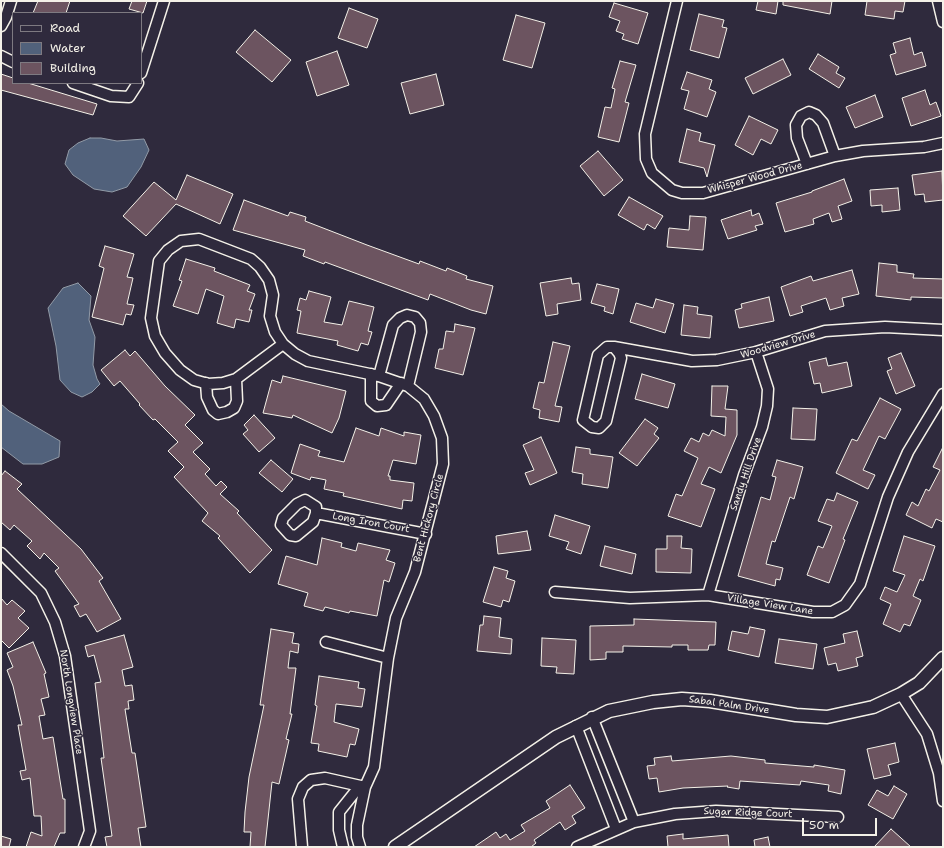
<!DOCTYPE html>
<style>
body{margin:0}
#map{position:relative;width:944px;height:848px;overflow:hidden;background:#2f2a3d;font-family:"Shantell Sans",sans-serif}
canvas{display:block}
.frame{position:absolute;inset:0;border:2px solid #f4f1e8;pointer-events:none}
.legend{position:absolute;left:12px;top:12px;width:130px;height:72px;box-sizing:border-box;background:#2f2a3d;border:1px solid #7e7a81;margin:0;padding:5px 7px;list-style:none;font-size:12px;color:#f4f1e8}
.legend li{display:flex;align-items:center;gap:8px;height:20px}
.legend b{width:20px;border:1px solid #7e7a81}
.scale{position:absolute;left:802px;top:818px;width:75px;height:18px;box-sizing:border-box;border:2px solid #f4f1e8;border-top:0;padding-left:5px;font-size:12px;line-height:14px;white-space:nowrap;color:#f4f1e8;-webkit-text-stroke:3px #2f2a3d;paint-order:stroke}
</style>
<div id="map">
<canvas width="944" height="848"></canvas>
<div class="frame"></div>
<ul class="legend">
<li><b style="height:5px;background:#2f2a3d"></b>Road</li>
<li><b style="height:11px;background:#51617b"></b>Water</li>
<li><b style="height:11px;background:#6c5460"></b>Building</li>
</ul>
<div class="scale">50 m</div>
</div>
<script>
const ctx = document.querySelector('canvas').getContext('2d');
ctx.lineJoin = 'round';
function fill(path, color) { ctx.fillStyle = color; ctx.fill(path, 'evenodd'); }
const shape = rows => new Path2D(rows.map(r => 'M' + r).join(''));
function stroke(path, color, width, dash) { ctx.strokeStyle = color; ctx.lineWidth = width; ctx.lineCap = dash ? 'butt' : 'round'; ctx.setLineDash(dash || []); ctx.stroke(path); }
function drawText(font, color, halo, rows, align = 'center') {
  ctx.font = font + ' "Shantell Sans",sans-serif'; ctx.lineWidth = 3; ctx.setLineDash([]); ctx.textBaseline = 'middle'; ctx.strokeStyle = halo; ctx.fillStyle = color; for (const [text, x, y, turn = 0] of rows) {
    ctx.save(); ctx.translate(x, y); ctx.rotate((+turn || 0) * Math.PI / 180); ctx.textAlign = isNaN(turn) ? turn : align; if (halo) ctx.strokeText(text, 0, 0); ctx.fillText(text, 0, 0); ctx.restore();
  }
}
const water = shape([
 [90,138,101,138,117,141,144,139,149,150,141,167,127,187,112,192,94,189,73,175,65,164,69,150,78,143,90,138],
 [78,283,91,296,89,320,95,337,93,365,97,379,100,384,92,392,82,397,71,392,60,380,56,346,48,308,63,288,78,283],
 [1,404,9,411,60,441,59,457,42,464,23,464,1,447,1,404]
]);
fill(water, '#51617b');
stroke(water, '#929ba7', 1);
const building = shape([
 [38,1,70,1,66,13,33,13,38,1],
 [132,1,147,1,143,13,129,9,132,1],
 [758,1,778,1,776,14,756,10,758,1],
 [783,1,832,1,830,14,783,5,783,1],
 [867,1,905,1,903,12,895,11,894,19,865,15,867,1],
 [614,3,648,13,638,44,622,39,624,34,616,31,620,21,609,17,614,3],
 [349,8,378,19,367,48,338,38,349,8],
 [699,14,724,20,722,27,727,28,719,58,690,50,699,14],
 [516,15,545,23,532,68,503,60,516,15],
 [255,30,291,60,272,82,236,52,255,30],
 [910,38,914,55,922,52,926,66,896,75,890,55,896,53,893,43,910,38],
 [337,51,349,85,317,96,306,62,337,51],
 [818,54,839,67,836,73,845,78,839,88,809,69,818,54],
 [783,59,791,75,753,94,745,78,783,59],
 [620,61,636,65,625,102,629,103,619,142,598,137,605,107,611,108,615,89,612,88,620,61],
 [687,72,712,80,709,89,716,92,707,117,684,109,689,91,681,89,687,72],
 [1,74,13,78,13,83,28,83,97,104,93,115,1,90,1,74],
 [436,74,444,105,410,114,401,83,436,74],
 [925,90,930,105,936,102,941,116,911,126,902,98,925,90],
 [875,95,883,117,855,128,846,107,875,95],
 [749,116,778,130,771,144,761,139,753,155,735,145,749,116],
 [687,129,701,133,699,141,715,145,707,177,704,168,679,162,687,129],
 [598,151,623,180,604,196,580,166,598,151],
 [942,171,943,200,925,202,924,194,915,195,912,175,942,171],
 [187,175,233,194,220,224,176,204,146,236,123,216,154,182,176,200,187,175],
 [844,179,852,201,838,206,842,219,832,222,829,213,813,219,814,224,785,232,776,203,812,192,812,191,844,179],
 [898,188,900,210,882,212,882,205,871,206,870,190,898,188],
 [629,197,663,216,655,229,647,224,644,230,618,215,629,197],
 [244,200,288,216,290,212,306,217,305,221,367,245,419,264,420,261,446,271,447,268,467,276,466,279,493,286,486,314,471,310,430,294,428,300,325,262,324,264,303,256,305,250,233,230,244,200],
 [751,210,752,216,759,213,763,224,755,226,757,230,728,239,721,220,751,210],
 [690,216,706,217,703,250,667,247,669,228,689,230,690,216],
 [105,246,134,254,127,277,133,278,127,304,134,305,131,315,126,314,123,325,92,317,104,268,99,266,105,246],
 [186,259,215,268,214,271,250,285,247,291,255,294,249,310,252,310,249,322,236,319,234,328,217,323,224,296,206,289,198,314,173,306,182,281,179,280,186,259],
 [879,263,897,265,897,272,914,274,913,278,943,279,943,298,911,297,911,300,876,296,879,263],
 [852,270,859,294,842,298,844,306,830,310,826,298,801,306,803,312,790,316,781,287,811,276,813,281,852,270],
 [571,278,572,284,579,283,581,300,557,304,558,314,546,316,540,283,571,278],
 [597,284,619,289,613,314,604,311,605,307,591,303,597,284],
 [309,291,331,297,324,322,342,325,349,301,374,307,368,331,372,332,368,345,361,343,358,351,337,345,338,341,297,333,301,311,297,310,300,298,306,300,309,291],
 [769,297,774,321,739,328,735,310,742,308,741,304,769,297],
 [656,299,674,304,665,333,630,322,636,303,653,308,656,299],
 [684,305,698,307,697,314,712,316,710,338,681,335,684,305],
 [455,324,475,328,463,375,435,368,439,349,443,349,446,331,454,332,455,324],
 [553,342,570,346,555,406,562,407,559,422,539,418,540,410,533,408,539,382,544,383,553,342],
 [125,350,130,356,135,351,165,386,195,415,185,425,203,443,193,452,210,469,205,474,216,486,221,481,227,487,220,494,239,511,237,513,272,550,250,573,218,538,220,536,202,521,208,513,174,477,184,467,168,451,178,442,155,419,153,420,139,405,140,404,120,381,114,386,101,370,125,350],
 [901,353,915,386,896,394,887,371,892,369,888,358,901,353],
 [826,358,828,366,847,362,852,386,822,393,820,383,814,384,809,362,826,358],
 [642,374,675,384,668,408,635,399,642,374],
 [283,376,346,391,339,418,332,433,293,415,292,418,263,413,272,380,281,383,283,376],
 [712,386,728,386,725,409,737,410,737,435,721,473,709,467,701,484,715,489,701,527,668,516,676,494,682,496,698,458,684,451,691,438,699,442,703,433,709,436,712,430,725,436,726,417,711,416,712,386],
 [880,398,901,409,885,439,879,436,863,470,875,475,868,489,836,473,852,439,857,441,880,398],
 [793,408,817,409,815,440,791,439,793,408],
 [254,415,275,438,259,452,243,434,248,430,244,425,254,415],
 [645,419,658,428,654,434,659,438,637,466,619,453,645,419],
 [356,428,379,436,381,428,404,436,404,432,421,435,416,464,393,460,388,476,390,476,390,480,414,483,412,501,403,500,402,509,343,496,344,493,324,489,326,480,311,477,310,480,291,473,300,444,320,451,318,456,344,462,356,428],
 [541,437,557,473,530,485,525,473,534,470,523,445,541,437],
 [576,447,590,449,590,454,613,457,608,488,582,484,583,474,572,472,576,447],
 [943,447,943,522,936,519,932,528,906,515,912,502,918,506,926,489,929,491,940,470,933,467,943,447],
 [271,460,293,479,282,492,259,473,271,460],
 [777,460,803,467,794,499,790,497,775,542,772,541,766,564,783,568,780,580,776,579,775,586,738,576,761,497,770,500,776,477,772,476,777,460],
 [5,471,22,484,17,489,81,549,103,578,99,581,121,619,97,632,86,614,80,617,74,606,79,604,55,571,59,568,44,553,40,559,27,546,32,541,14,525,10,530,1,522,1,476,5,471],
 [837,493,858,502,843,539,845,540,829,583,807,575,818,546,823,548,832,526,818,521,827,499,834,501,837,493],
 [555,515,590,526,581,554,566,549,569,542,549,536,555,515],
 [527,531,531,550,498,554,496,536,527,531],
 [667,536,682,536,681,548,692,549,691,573,656,572,656,549,667,549,667,536],
 [904,536,935,546,923,581,920,579,913,596,921,600,910,626,904,624,900,632,883,624,891,604,880,599,885,587,897,592,905,575,893,571,904,536],
 [322,538,342,543,341,547,356,551,358,543,390,550,386,560,395,563,389,582,384,580,377,616,350,611,349,613,325,607,323,611,304,606,308,593,278,584,286,556,317,565,322,538],
 [605,546,636,554,632,574,600,566,605,546],
 [494,567,508,571,506,578,515,581,509,602,503,600,501,607,483,602,494,567],
 [1,598,7,605,12,600,25,611,18,618,29,628,9,648,1,640,1,598],
 [484,616,501,618,499,637,512,639,511,654,477,651,480,625,483,625,484,616],
 [634,619,716,622,715,645,709,645,708,650,688,650,688,645,672,645,672,647,623,646,623,652,606,652,606,659,590,660,590,626,634,625,634,619],
 [750,627,765,630,759,657,728,650,732,631,748,634,750,627],
 [271,629,294,633,292,643,299,644,298,653,290,651,288,668,296,668,290,714,292,714,286,739,289,740,279,784,272,782,265,847,250,847,251,832,244,832,245,812,249,777,264,705,260,705,271,629],
 [857,631,863,656,856,658,858,666,838,671,836,663,828,665,824,648,845,643,843,634,857,631],
 [124,635,133,667,122,670,125,686,132,685,134,700,128,701,129,709,125,709,132,753,135,753,146,827,138,828,141,847,107,847,105,837,112,836,101,758,104,758,95,683,101,682,94,655,88,657,85,646,124,635],
 [542,638,576,640,574,674,556,673,557,667,541,666,542,638],
 [779,639,817,644,813,669,775,663,779,639],
 [33,642,46,673,44,674,49,697,41,699,45,715,39,716,43,739,53,737,63,799,65,799,65,833,60,833,54,847,26,847,31,832,42,836,41,816,34,816,30,778,22,780,20,771,26,770,18,725,22,725,13,686,7,670,13,667,7,653,33,642],
 [319,676,359,682,358,688,365,689,362,707,336,704,334,722,359,729,355,745,350,744,347,757,318,751,319,744,311,743,317,706,315,705,319,676],
 [895,743,899,762,888,765,891,775,874,779,867,749,895,743],
 [671,756,672,761,731,756,765,760,765,763,814,767,814,765,845,770,841,794,828,791,829,785,801,781,800,785,740,781,739,789,727,787,728,786,683,788,659,792,657,778,649,779,647,766,655,765,654,758,671,756],
 [570,785,585,808,572,816,576,823,565,830,560,822,534,840,536,843,531,847,474,847,496,832,500,838,506,834,510,840,525,831,521,825,550,808,546,801,570,785],
 [894,786,907,794,893,819,868,805,877,790,888,796,894,786],
 [891,829,911,847,874,847,891,829],
 [683,834,683,839,728,835,729,847,668,847,667,836,683,834],
 [1,836,11,839,9,847,1,847,1,836],
 [768,837,770,847,755,847,754,840,768,837]
]);
fill(building, '#6c5460');
stroke(building, '#f4f1e8', 1);
const minor = shape([
 [677,1,645,134,646,159,652,173,672,190,682,193,703,193,835,156,863,151,924,147,943,143],
 [938,1,943,22],
 [1,26,6,17,11,1],
 [1,56,13,62],
 [141,73,164,1],
 [73,83,111,96,129,97,138,83],
 [807,164,797,138,796,125,801,116,809,112,816,115,823,123,835,156],
 [283,344,236,379,223,383,208,384,194,380,180,370,165,353,155,336,151,318,159,261,168,250,181,241,199,239,251,259,260,267,269,280,273,295,270,316,275,332,283,344,295,354,308,361,379,376,408,386,424,399,434,416,442,438,443,464,415,572,396,618,388,658,374,767,365,787,357,825,357,837,360,847],
 [614,347,619,353,621,358,606,421,599,428,592,427,583,420,598,355,607,347,614,347,692,361,717,360,756,352,825,331,885,327,943,330],
 [371,374,371,401,377,406,386,405,401,383],
 [379,376,393,325,400,318,407,315,415,317,420,323,421,332,408,386],
 [206,383,207,397,213,410,218,414,227,412,234,408,237,401,236,379],
 [316,513,313,522,296,536,290,535,281,525,283,518,297,504,305,500,316,507,316,513,426,534],
 [1,553,41,593,55,622,65,656,90,831,84,847],
 [555,592,630,598,708,595,813,612,832,612,845,605,860,584,888,497,908,452,943,394],
 [708,595,744,475,762,427,767,406,768,389,756,352],
 [326,642,388,658],
 [901,694,927,734,939,773,943,801],
 [592,717,634,822],
 [576,726,616,829],
 [302,847,298,799,303,787,311,780,325,778,365,787],
 [343,847,339,830,339,812,355,792,365,787],
 [577,847,634,822,675,814,716,811,838,817]
]);
const tertiary = shape([
 [395,847,556,737,609,711,653,702,682,699,710,701,796,715,827,717,873,707,901,694,919,683,943,658]
]);
stroke(minor, '#f4f1e8', 13);
stroke(tertiary, '#f4f1e8', 15);
stroke(minor, '#2f2a3d', 10);
stroke(tertiary, '#2f2a3d', 12);
drawText('10px', '#f4f1e8', '#2f2a3d', [
 ["Whisper Wood Drive",755,178,-15],
 ["Woodview Drive",778,345,-16],
 ["Sandy Hill Drive",746,474,-71],
 ["Bent Hickory Circle",429,518,-75],
 ["Long Iron Court",371,523,10],
 ["Village View Lane",770,605,9],
 ["North Longview Place",71,702,81],
 ["Sabal Palm Drive",729,705,8],
 ["Sugar Ridge Court",748,813,2]
]);
</script>
